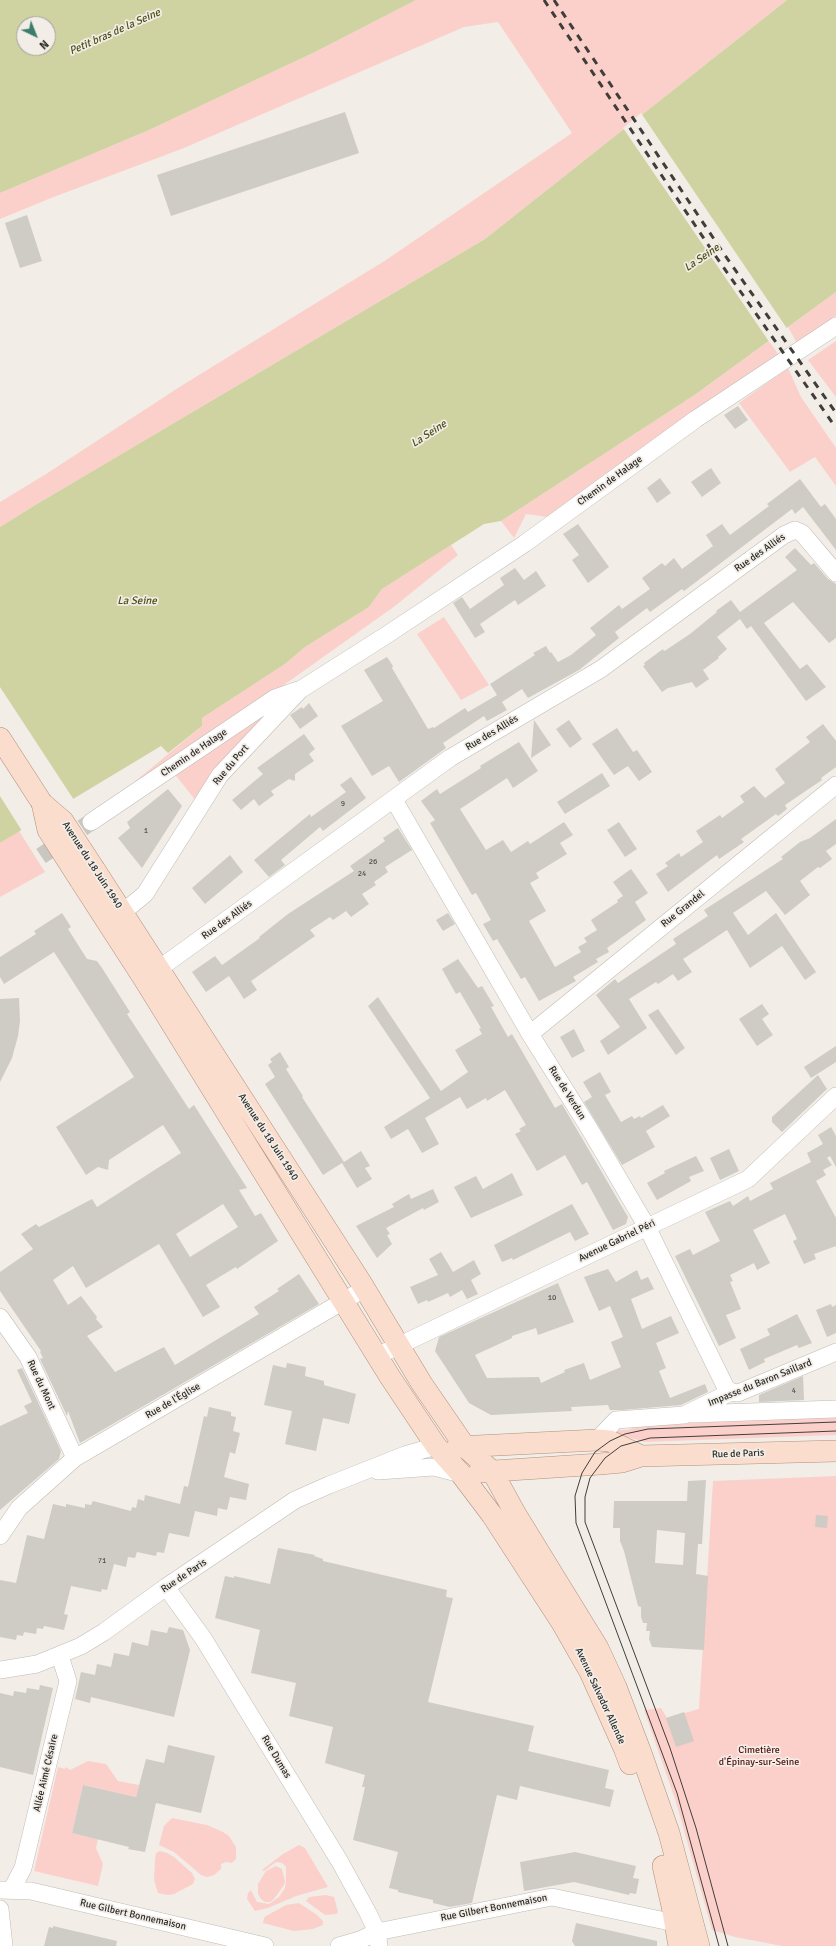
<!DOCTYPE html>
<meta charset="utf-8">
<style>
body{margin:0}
#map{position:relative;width:836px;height:1946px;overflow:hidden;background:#f2ede7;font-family:Signika,sans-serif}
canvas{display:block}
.north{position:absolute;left:16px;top:16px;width:40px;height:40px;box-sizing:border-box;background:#f2ede7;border:1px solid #a29f9a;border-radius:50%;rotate:137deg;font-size:11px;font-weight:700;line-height:16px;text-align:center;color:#2a2926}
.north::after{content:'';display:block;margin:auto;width:14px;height:18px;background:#3b7c6c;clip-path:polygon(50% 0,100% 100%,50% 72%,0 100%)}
</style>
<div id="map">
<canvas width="836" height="1946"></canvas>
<div class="north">N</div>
</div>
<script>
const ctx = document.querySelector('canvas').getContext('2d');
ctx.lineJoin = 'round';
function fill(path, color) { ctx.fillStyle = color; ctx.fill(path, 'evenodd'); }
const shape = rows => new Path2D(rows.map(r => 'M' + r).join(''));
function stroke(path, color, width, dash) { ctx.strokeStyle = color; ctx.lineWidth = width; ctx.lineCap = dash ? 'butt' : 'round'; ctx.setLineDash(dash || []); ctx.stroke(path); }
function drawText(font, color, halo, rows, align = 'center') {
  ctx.font = font + ' Signika,sans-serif'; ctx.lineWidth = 3.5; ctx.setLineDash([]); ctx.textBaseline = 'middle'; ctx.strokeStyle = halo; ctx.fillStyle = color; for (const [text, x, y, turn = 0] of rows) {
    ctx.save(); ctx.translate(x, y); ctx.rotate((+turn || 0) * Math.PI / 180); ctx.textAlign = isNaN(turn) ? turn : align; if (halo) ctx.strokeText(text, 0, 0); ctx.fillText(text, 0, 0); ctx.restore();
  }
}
fill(shape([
 [416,0,787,0,485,239,32,507,0,527,0,502,46,474,181,386,386,260,572,133,498,22,464,27,184,148,51,198,0,219,0,193,149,130,315,52],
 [836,292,836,316,798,345,788,327],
 [769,341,780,357,555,518,526,514,514,538,501,521,696,394],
 [836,341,836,397,808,360],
 [788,368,801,397,836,448,836,486,815,457,790,472,739,403],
 [451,545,458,555,395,606,198,746,114,799,202,726,202,718,285,664,305,647,369,607,382,589],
 [444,617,489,685,461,700,417,634],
 [253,716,261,719,196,801,173,772],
 [19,831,45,872,0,897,0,843],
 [836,1417,836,1435,645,1442,613,1433,620,1430,627,1430,640,1425],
 [836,1476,836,1946,782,1946,735,1937,712,1930,676,1802,644,1710,661,1708,667,1718,699,1709,713,1481],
 [88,1761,106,1764,118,1781,139,1785,136,1797,83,1785,72,1833,98,1839,96,1848,103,1864,98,1886,34,1871,58,1767,65,1769,66,1767,70,1770],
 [172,1818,207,1825,223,1832,229,1836,236,1847,236,1859,232,1863,226,1862,221,1864,221,1869,214,1875,207,1877,201,1875,174,1852,159,1845,164,1826],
 [299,1845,305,1848,328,1887,296,1896,268,1908,255,1911,247,1899,248,1893,251,1890,257,1902,269,1904,279,1897,285,1888,286,1881,286,1867,282,1863,276,1862,264,1871,262,1870,283,1854],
 [160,1851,167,1853,174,1857,192,1873,195,1879,193,1884,174,1894,168,1895,158,1893,154,1880,155,1860,156,1853],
 [276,1866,282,1869,285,1881,284,1885,274,1899,270,1902,265,1902,261,1899,258,1894,258,1884,266,1871],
 [326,1895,334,1897,338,1912,336,1914,325,1915,306,1901,309,1897],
 [299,1903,317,1915,323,1921,323,1925,313,1929,294,1931,263,1923,264,1918,266,1916,286,1905]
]), '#fcd0ca');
fill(shape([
 [0,0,416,0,315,52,149,130,0,193],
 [24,24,48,24,48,48,24,48],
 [787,0,836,0,836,292,696,394,501,521,484,524,382,589,369,607,305,647,285,664,202,718,202,726,168,753,161,746,0,843,0,527,32,507,485,239]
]), '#cfd3a1');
fill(shape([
 [641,113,788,330,770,343,623,128],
 [0,687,74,800,22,831,0,796]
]), '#f2ede7');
fill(shape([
 [345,112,359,153,171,216,157,175],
 [27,215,42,261,20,268,5,223],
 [738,406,748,420,735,429,724,415],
 [711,468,721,483,702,497,691,482],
 [660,478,671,493,657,503,647,488],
 [800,479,821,507,825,504,836,519,836,550,803,507,795,514,792,509,684,591,682,589,650,612,647,608,615,632,619,638,579,670,528,698,522,689,502,702,507,710,487,721,484,716,443,743,446,748,399,782,389,766,372,776,341,726,383,701,364,670,387,657,393,666,392,668,428,729,433,727,434,728,465,708,468,712,497,695,490,684,535,655,533,653,546,646,550,653,551,652,558,662,571,655,596,635,590,628,604,617,619,605,622,609,650,589,642,578,662,563,665,566,674,558,682,569,713,546,706,535,722,524,730,535,769,506,767,504],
 [578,524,609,567,588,583,572,560,579,555,563,534],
 [795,548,811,565,814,563,828,579,836,584,836,638,829,643,793,602,764,623,800,669,807,664,826,687,806,701,751,626,747,629,740,619,717,637,727,649,718,657,719,658,703,670,709,679,696,688,692,682,668,688,662,692,643,666,645,665,644,663,663,649,664,651,666,650,690,634,717,612,716,611,731,600,740,612,797,570,785,557],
 [515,568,524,580,536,571,546,586,518,605,515,600,480,624,485,632,475,638,453,603,462,597,470,609,504,585,500,578],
 [309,703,318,716,300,729,290,715,302,707,303,709],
 [534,720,551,745,531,758],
 [569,720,582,739,570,748,556,729],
 [823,724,836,741,836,767,821,778,822,780,785,805,787,809,778,816,776,814,741,839,744,842,719,859,717,855,668,892,656,874,668,866,665,863,679,853,681,857,703,842,696,831,720,815,722,818,744,802,740,796,754,786,765,798,785,783,775,769,810,742,806,737],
 [617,728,633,752,637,750,652,772,639,781,628,766,614,775,592,744],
 [304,734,315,749,309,754,314,761,295,774,295,781,289,779,271,791,274,795,259,806,254,799,241,810,232,800,263,774,257,768],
 [519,742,538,771,513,788,507,778,460,809,486,850,503,840,511,852,528,841,530,844,564,822,573,835,560,843,567,854,536,873,539,878,530,883,546,911,529,921,555,967,581,952,578,947,587,942,584,938,597,930,591,920,618,902,617,900,623,896,613,882,631,869,648,893,635,902,646,920,607,948,609,952,596,959,598,962,573,977,576,981,539,1001,525,977,521,979,497,939,493,941,483,924,491,920,476,893,472,895,430,823,435,820,421,801,437,789,440,794,481,768,480,766],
 [602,773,610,786,565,814,557,802],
 [351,777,366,798,323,831,320,827,281,860,285,865,269,877,254,860,310,814,311,817,346,792,340,785],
 [168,789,182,806,142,868,118,838,130,828,127,822],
 [836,819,836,844,826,851,832,859,820,868,818,867,800,881,810,895,785,915,766,891,733,913,748,935,776,913,816,972,805,980,782,946,750,968,727,930,683,959,692,972,678,981,673,974,658,984,656,982,629,999,647,1028,608,1055,600,1041,620,1027,596,995,615,979,618,983,676,944,673,939,708,916,704,910,783,859,781,857,800,842,810,838],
 [619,822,637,849,625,857,607,830],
 [398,828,412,850,385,867,388,872,374,882,376,885,362,894,369,904,351,917,346,911,333,920,330,917,310,930,315,936,251,981,257,990,244,999,229,976,206,992,192,972,215,956,222,965,260,938,259,937,288,914,354,871,350,866,385,841,383,838],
 [230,855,243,872,205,904,192,888],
 [62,913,71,927,68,929,87,959,97,961,102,968,130,1012,127,1014,189,1109,194,1105,247,1188,239,1190,255,1216,261,1213,278,1241,237,1269,236,1267,206,1285,220,1307,203,1317,159,1244,86,1288,73,1266,53,1280,68,1305,81,1296,97,1317,96,1319,103,1327,87,1336,115,1372,164,1347,175,1365,259,1314,254,1307,279,1291,277,1289,299,1274,319,1304,80,1443,68,1411,67,1416,40,1359,43,1358,40,1352,41,1351,0,1291,0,1272,33,1249,21,1234,36,1224,39,1227,92,1199,97,1207,181,1153,163,1125,109,1160,108,1170,98,1167,86,1175,56,1127,134,1077,54,952,4,984,0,977,0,957,36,934,34,931],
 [223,1204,238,1227,190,1257,176,1234],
 [448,913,455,924,443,931,436,920],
 [458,959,478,988,482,986,494,1006,491,1007,508,1037,512,1034,555,1108,562,1104,628,1217,626,1224,613,1230,587,1182,582,1185,565,1155,537,1171,515,1134,521,1131,519,1129,526,1125,505,1090,487,1101,486,1098,467,1109,460,1097,425,1118,439,1144,422,1153,408,1129,391,1139,384,1127,430,1098,368,1006,378,997,441,1091,468,1072,455,1050,482,1034,479,1029,481,1028,460,992,456,994,442,969],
 [19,998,20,1021,18,1036,12,1058,0,1082,0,999],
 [762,1004,769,1014,762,1019,773,1035,757,1046,739,1019],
 [658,1009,685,1048,676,1055,648,1015],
 [574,1029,585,1051,572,1058,560,1037],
 [836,1046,836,1062,811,1078,804,1067],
 [280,1052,289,1067,286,1069,303,1096,302,1097,344,1162,361,1151,370,1166,365,1168,372,1179,357,1188,342,1163,323,1175,265,1084,275,1077,268,1065,272,1062,270,1059],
 [600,1072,611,1092,605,1095,621,1122,632,1116,634,1119,640,1116,641,1118,663,1105,670,1116,646,1131,655,1147,622,1165,584,1102,592,1097,583,1082],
 [818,1075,827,1089,782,1132,772,1122,772,1117],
 [831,1127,836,1136,836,1167,830,1156,827,1158,832,1165,823,1170,826,1175,816,1181,836,1218,836,1246,814,1254,816,1259,804,1264,793,1241,797,1239,785,1214,753,1230,770,1263,757,1270,754,1263,730,1275,733,1281,730,1282,741,1309,726,1315,736,1338,719,1346,675,1256,690,1249,693,1255,720,1241,705,1212,730,1201,733,1206,748,1196,750,1201,773,1189,770,1183,811,1162,807,1153,823,1144,818,1135],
 [729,1149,739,1171,720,1180,710,1158],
 [696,1156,704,1171,689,1177,691,1181,657,1200,647,1183,665,1173,664,1171],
 [512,1173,523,1195,471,1218,454,1187,476,1176,483,1189],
 [433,1189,439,1202,424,1210,423,1208,386,1228,390,1234,387,1235,392,1244,377,1258,356,1226,394,1207,392,1204,409,1194,411,1199],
 [572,1204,589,1234,575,1241,570,1232,513,1260,512,1258,502,1262,494,1245],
 [441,1252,453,1272,474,1260,481,1274,471,1280,478,1294,467,1299,462,1290,450,1297,448,1293,428,1302,427,1300,418,1304,410,1287,438,1275,429,1259],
 [608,1269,616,1282,637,1270,641,1280,648,1277,654,1289,631,1299,642,1329,671,1316,679,1333,656,1343,666,1368,659,1371,670,1398,705,1384,708,1392,681,1405,622,1410,610,1410,608,1405,571,1407,572,1411,491,1415,469,1403,435,1351,439,1337,558,1283,574,1322,538,1335,536,1328,512,1336,512,1338,475,1355,487,1378,539,1377,541,1383,565,1372,564,1370,584,1363,590,1380,621,1367,611,1342,623,1337,610,1306,599,1311,584,1277],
 [831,1304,832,1307,836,1305,836,1333,827,1337,816,1310],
 [797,1314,812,1343,799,1348,797,1345,764,1359,765,1362,749,1370,740,1349,770,1335,767,1329],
 [287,1363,306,1367,305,1376,324,1381,324,1385,356,1394,349,1424,323,1418,316,1451,285,1444,292,1411,264,1405,273,1365,286,1368],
 [22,1368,61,1451,59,1459,0,1510,0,1426,28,1413,24,1406,32,1402,17,1370],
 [803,1376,804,1400,759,1402,759,1395],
 [209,1407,231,1412,231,1416,236,1417,233,1431,240,1433,235,1454,230,1452,224,1477,249,1484,246,1500,230,1497,227,1510,218,1508,217,1516,195,1511,189,1537,169,1533,164,1553,157,1552,156,1556,137,1552,135,1558,128,1557,126,1567,114,1564,107,1590,102,1589,101,1592,71,1586,64,1614,68,1615,64,1630,44,1626,43,1629,37,1628,36,1634,24,1632,23,1636,17,1635,16,1640,0,1637,0,1580,16,1583,27,1535,44,1539,53,1504,66,1507,66,1504,85,1508,85,1504,91,1505,93,1501,131,1511,132,1507,136,1508,138,1499,144,1501,145,1495,180,1504,184,1486,188,1487,204,1416,207,1417],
 [706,1480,702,1544,698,1544,696,1574,708,1576,704,1650,652,1647,649,1639,650,1631,646,1631,647,1623,643,1623,641,1617,641,1607,638,1606,624,1551,620,1541,620,1528,613,1528,614,1501,687,1501,688,1481],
 [657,1530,685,1533,683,1565,655,1563],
 [816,1515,828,1516,827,1528,815,1527],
 [278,1548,315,1555,314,1556,323,1559,323,1561,447,1590,446,1597,453,1598,428,1702,534,1726,528,1751,609,1770,605,1788,614,1790,610,1807,520,1786,517,1800,497,1795,472,1903,450,1907,433,1903,433,1900,398,1892,398,1890,389,1888,398,1852,353,1840,365,1787,362,1787,365,1775,325,1763,333,1727,289,1716,296,1683,251,1673,260,1630,215,1618,225,1576,234,1578,234,1576,270,1584],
 [169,1627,183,1630,190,1650,174,1717,91,1697,90,1703,75,1699,81,1672,95,1675,97,1664,111,1667,114,1653,129,1656,132,1642,148,1646,151,1630,167,1633],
 [40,1685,53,1688,33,1775,0,1767,0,1693,13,1696,14,1691,26,1693,27,1688,39,1690],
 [684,1712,694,1741,676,1747,666,1718],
 [168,1745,215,1756,201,1813,156,1803,145,1852,128,1849,129,1847,72,1833,83,1785,136,1797,146,1759,164,1763],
 [575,1852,636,1866,633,1878,639,1879,636,1894,630,1893,629,1895,574,1882,524,1891,520,1862],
 [576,1923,657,1941,657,1946,575,1946,572,1941],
 [53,1926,117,1941,116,1946,44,1946,49,1927,53,1928]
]), '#ceccc5');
stroke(shape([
 [41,856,91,822]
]), '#cac6c0', 17, [17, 8]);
const minor = shape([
 [394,800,530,1034,589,1128,647,1227,726,1388,731,1392],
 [91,822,275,698,298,690],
 [112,921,145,894,220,775,300,690,385,636,524,544,696,419,836,326],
 [149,976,450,758,601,669,784,535,795,530,802,533,836,573],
 [530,1034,836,785],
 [0,1317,28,1357,75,1458],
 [377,1356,748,1179,836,1096],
 [692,1414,836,1409],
 [597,1440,616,1420,684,1415,731,1392,738,1393,836,1352],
 [378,1471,434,1467,461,1474],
 [0,1536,19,1508,75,1458,364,1289],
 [166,1587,203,1638,340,1862,368,1913,377,1932,379,1946],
 [0,1670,37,1664,81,1646,104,1632,166,1587,295,1500,329,1485,405,1455,436,1446],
 [12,1889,23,1868,68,1681,60,1656],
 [0,1890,31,1891,265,1946],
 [0,1909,4,1946],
 [339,1946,360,1940,377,1932,552,1897,675,1923]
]);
const major = shape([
 [0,738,42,803],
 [95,870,360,1281,422,1384,466,1448,492,1471,515,1513,598,1648,616,1687,641,1753,669,1833,699,1946],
 [80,880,144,979,390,1377,436,1446,461,1474,492,1515,562,1623,590,1672,624,1748,630,1764],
 [457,1447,597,1440,610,1441,641,1456],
 [479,1472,600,1464,622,1462,641,1456,836,1451],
 [663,1866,672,1906,679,1946]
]);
stroke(minor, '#c0bbb5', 18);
stroke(major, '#b18f7c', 22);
stroke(minor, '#fff', 17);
stroke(major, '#fbddcd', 21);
stroke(shape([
 [719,1946,677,1793,576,1523,575,1496,582,1473,595,1452,610,1441,625,1434,648,1429,836,1422],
 [728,1946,696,1828,670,1748,585,1522,585,1497,590,1478,605,1458,621,1446,650,1438,836,1431]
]), '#403e3b', 1);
stroke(shape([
 [544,0,717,258,836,428],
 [554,0,724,254,836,413]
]), '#403e3b', 3, [7, 7]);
const majorBridge = shape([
 [42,803,48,830,80,880],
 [42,803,63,821,95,870]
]);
stroke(majorBridge, '#b18f7c', 22, []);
stroke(majorBridge, '#fbddcd', 21);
drawText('8px', '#53524e', null, [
 ["9",343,804],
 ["1",146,831],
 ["26",373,862],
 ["24",362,874],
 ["10",552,1298],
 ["4",794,1391],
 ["71",102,1561]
]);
drawText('10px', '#2a2926', '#f2ede7', [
 ["Chemin de Halage",610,481,-36],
 ["Rue des Alliés",760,553,-35],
 ["Rue des Alliés",492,733,-31],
 ["Chemin de Halage",194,753,-34],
 ["Rue du Port",231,765,-50],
 ["Avenue du 18 Juin 1940",92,865,57],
 ["Rue Grandel",683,909,-39],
 ["Rue des Alliés",227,920,-36],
 ["Rue de Verdun",567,1093,58],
 ["Avenue du 18 Juin 1940",268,1137,57],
 ["Avenue Gabriel Péri",617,1241,-26],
 ["Impasse du Baron Saillard",760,1383,-22],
 ["Rue du Mont",41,1385,65],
 ["Rue de l'Église",173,1401,-30],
 ["Rue de Paris",738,1454,-2],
 ["Rue de Paris",184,1576,-34],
 ["Avenue Salvador Allende",600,1696,65],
 ["Rue Dumas",276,1757,59],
 ["Allée Aimé Césaire",46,1773,-77],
 ["Rue Gilbert Bonnemaison",494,1908,-11],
 ["Rue Gilbert Bonnemaison",133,1915,13]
]);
drawText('10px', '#52110e', '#f2ede7', [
 ["Cimetière",759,1750],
 ["d'Épinay-sur-Seine",759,1762]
]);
drawText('italic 11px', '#4d5017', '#f2ede7', [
 ["Petit bras de la Seine",115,32,-24],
 ["La Seine",702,258,-34],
 ["La Seine",429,434,-33],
 ["La Seine",137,601]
]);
</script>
